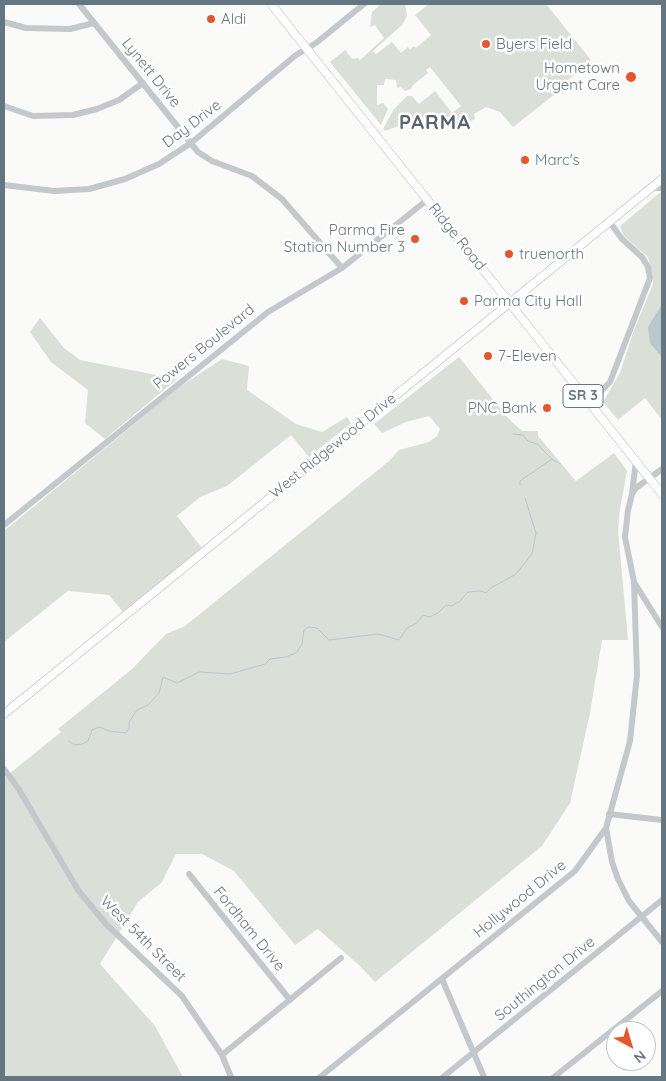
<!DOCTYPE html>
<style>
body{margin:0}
#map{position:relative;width:666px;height:1081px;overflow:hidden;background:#fafaf8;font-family:Quicksand,sans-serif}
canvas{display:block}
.frame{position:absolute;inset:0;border:5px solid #657683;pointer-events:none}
.north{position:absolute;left:606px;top:1021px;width:50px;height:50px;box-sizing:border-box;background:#fff;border:1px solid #c1c8cd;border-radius:50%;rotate:141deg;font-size:14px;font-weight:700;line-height:20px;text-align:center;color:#657683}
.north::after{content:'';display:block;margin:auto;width:18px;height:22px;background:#e4572e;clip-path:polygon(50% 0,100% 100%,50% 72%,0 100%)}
</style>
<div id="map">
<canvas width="666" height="1081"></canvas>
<div class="frame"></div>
<div class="north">N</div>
</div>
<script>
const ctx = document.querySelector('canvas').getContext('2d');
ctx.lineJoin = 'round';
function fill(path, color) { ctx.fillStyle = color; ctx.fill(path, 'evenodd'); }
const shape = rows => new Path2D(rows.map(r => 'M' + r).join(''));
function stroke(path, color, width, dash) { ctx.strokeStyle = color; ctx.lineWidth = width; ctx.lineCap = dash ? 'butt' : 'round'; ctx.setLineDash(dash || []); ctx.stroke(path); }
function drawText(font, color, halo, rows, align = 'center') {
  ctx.font = font + ' Quicksand,sans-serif'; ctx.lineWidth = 5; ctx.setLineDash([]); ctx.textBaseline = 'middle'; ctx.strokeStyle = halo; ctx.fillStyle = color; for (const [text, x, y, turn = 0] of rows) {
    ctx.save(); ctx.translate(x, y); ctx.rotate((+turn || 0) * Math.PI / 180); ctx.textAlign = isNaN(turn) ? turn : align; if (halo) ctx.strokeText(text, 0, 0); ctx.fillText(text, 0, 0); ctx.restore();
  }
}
fill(shape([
 [381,4,405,4,407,16,402,25,373,51,376,54,392,42,401,53,408,47,410,49,414,46,416,48,431,35,415,15,429,4,546,4,591,60,561,86,563,88,513,127,500,112,486,107,474,114,475,119,465,124,453,125,439,114,424,114,423,117,385,131,383,129,394,109,407,96,412,96,419,104,435,91,452,113,461,106,430,67,426,70,428,73,412,86,411,89,405,91,401,87,397,88,396,80,385,79,384,85,377,85,377,105,383,103,388,109,381,125,330,62,345,50,352,59,358,58,360,60,384,38,375,25,370,27,372,12],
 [662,191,662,420,645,398,618,420,603,402,620,373,634,330,653,284,653,276,648,257,624,236,620,226],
 [40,318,64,348,80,360,177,379,105,439,85,423,88,390,51,362,30,332],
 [459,357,508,418,522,431,538,431,538,436,576,481,614,453,627,471,620,509,618,530,628,640,602,640,590,713,570,803,542,846,375,982,360,966,318,929,295,945,234,871,202,854,176,854,162,882,138,902,100,964,155,1026,183,1077,4,1077,4,778,61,732,58,729,131,670,166,634,185,626,389,461,399,450,429,442,437,436,440,429,429,416,406,422,382,433,374,424],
 [222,359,249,366,247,390,296,424,322,432,347,417,351,423,309,457,291,435,227,486,200,497,177,516,202,548,123,612,109,595,68,591,4,642,4,531,178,388]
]), '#dadfd7');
fill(shape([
 [662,304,662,357,650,343,648,327]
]), '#bbc7cb');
stroke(shape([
 [513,434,523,435,528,441,537,444,552,459],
 [520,485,520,481,552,459,560,464],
 [69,741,74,745,82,744,88,741,92,730,100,727,109,731,126,733,129,729,129,722,137,710,148,705,159,693,163,677,177,683,199,672,230,674,265,664,270,659,286,657,296,653,302,644,304,630,309,627,317,628,329,640,378,634,399,640,407,628,417,623,423,615,429,617,438,613,446,605,451,606,459,602,468,592,481,591,486,593,491,588,516,574,532,554,536,533,525,498]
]), '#bbc7cb', 1);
const major = shape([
 [271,4,662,494],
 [4,714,662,179]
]);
stroke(major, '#b5babe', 9);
stroke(shape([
 [79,4,198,152,212,161,252,176,282,199,342,268],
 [4,22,26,28,70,29,94,23],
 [4,106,33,116,73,115,97,109,119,100,143,83],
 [4,185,54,191,89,189,125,179,159,164,191,143,296,55,316,43,364,4],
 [652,188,662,188],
 [589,403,610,382,650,278,648,267,642,257,622,239,609,221],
 [632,493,636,461],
 [4,525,268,312,342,268,427,200],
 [634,582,662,627],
 [4,769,18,788,78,890,106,924,182,996,222,1055,231,1077],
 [609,814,662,820],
 [606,828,612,862,618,879,629,901,662,942],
 [189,874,290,1000],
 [442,979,484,1077],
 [222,1055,341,958],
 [320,1077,575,871,606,828,630,741,637,675,634,582,625,537,628,510,632,494,636,488,662,469],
 [443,1077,662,900],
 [554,1077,662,991]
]), '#c3c8cc', 6);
stroke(major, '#fff', 8);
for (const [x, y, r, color] of [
 [211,19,5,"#e4572e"],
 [486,44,5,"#e4572e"],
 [631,77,6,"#e4572e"],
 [525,160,5,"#e4572e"],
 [415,239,5,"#e4572e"],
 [509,254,5,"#e4572e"],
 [464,301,5,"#e4572e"],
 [488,356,5,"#e4572e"],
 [547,408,5,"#e4572e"]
]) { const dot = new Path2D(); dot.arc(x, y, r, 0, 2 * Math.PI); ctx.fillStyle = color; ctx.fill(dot); stroke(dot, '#fff', 2); }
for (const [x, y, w] of [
 [583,396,40]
]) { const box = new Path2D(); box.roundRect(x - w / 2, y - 11.5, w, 23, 4); ctx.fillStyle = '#fff'; ctx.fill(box); stroke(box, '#657683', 1); }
drawText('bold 14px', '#657683', null, [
 ["SR 3",583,396]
]);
drawText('15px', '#657683', '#fff', [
 ["Aldi",221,19],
 ["Byers Field",496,44],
 ["Hometown",620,68,"right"],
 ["Urgent Care",620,85,"right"],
 ["Marc's",535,160],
 ["Parma Fire",405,230,"right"],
 ["Station Number 3",405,247,"right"],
 ["truenorth",519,254],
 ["Parma City Hall",474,301],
 ["7-Eleven",498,356],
 ["PNC Bank",537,408,"right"]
], 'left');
drawText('15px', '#657683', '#fff', [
 ["Lynett Drive",151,73,51],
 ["Day Drive",192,124,-37],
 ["Ridge Road",457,237,51],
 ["Powers Boulevard",204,347,-39],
 ["West Ridgewood Drive",333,446,-39],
 ["Hollywood Drive",520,899,-39],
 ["Fordham Drive",249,929,51],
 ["West 54th Street",143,939,45],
 ["Southington Drive",545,979,-39]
]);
ctx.letterSpacing = '1px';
drawText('bold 20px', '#57646e', '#fff', [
 ["PARMA",435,123]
]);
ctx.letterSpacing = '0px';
</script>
